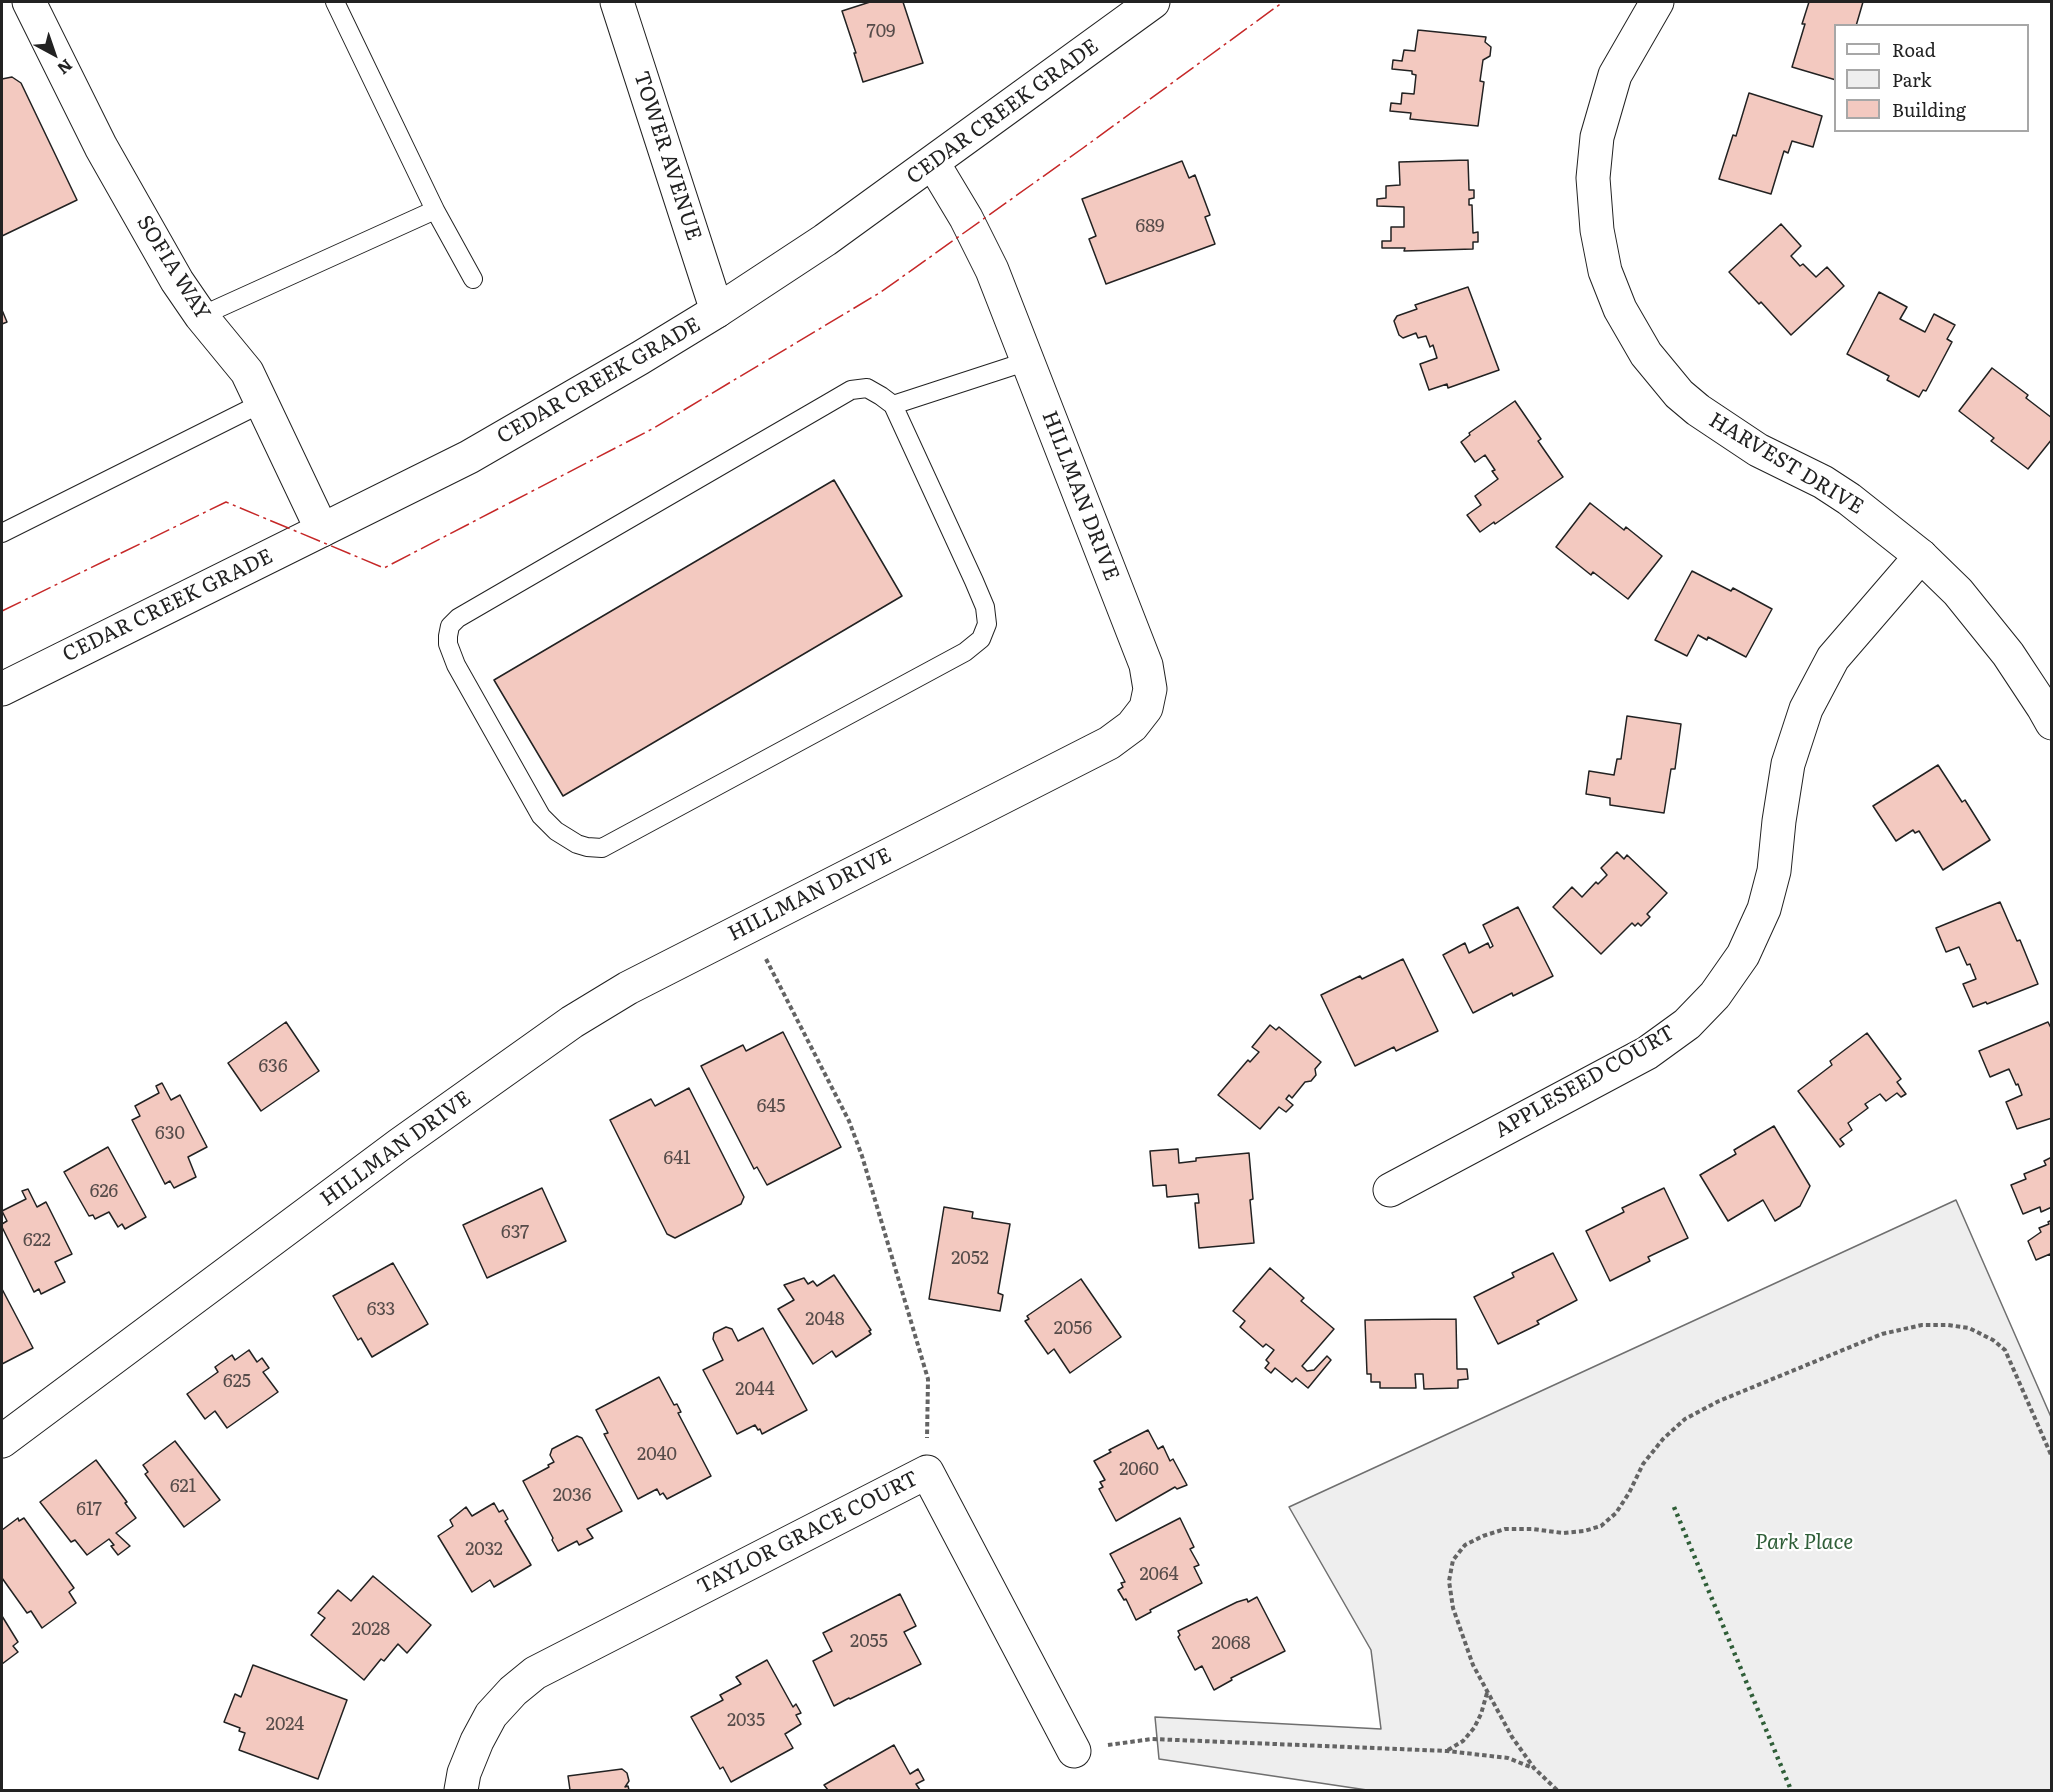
<!DOCTYPE html>
<style>
body{margin:0}
#map{position:relative;width:2053px;height:1792px;overflow:hidden;background:#fff;font-family:Literata,serif}
canvas{display:block}
.frame{position:absolute;inset:0;border:3px solid #222;pointer-events:none}
.legend{position:absolute;left:1834px;top:24px;width:195px;height:108px;box-sizing:border-box;background:#fff;border:2px solid #a7a7a7;margin:0;padding:8px 10px;list-style:none;font-size:18px;color:#222}
.legend li{display:flex;align-items:center;gap:12px;height:30px}
.legend b{width:30px;border:2px solid #a7a7a7}
.north{position:absolute;left:24px;top:24px;width:60px;height:60px;-webkit-text-stroke:4px #fff;paint-order:stroke;rotate:140deg;font-size:16px;font-weight:700;line-height:24px;text-align:center;color:#222}
.north::after{content:'';display:block;margin:auto;width:21px;height:27px;background:#222;clip-path:polygon(50% 0,100% 100%,50% 72%,0 100%)}
</style>
<div id="map">
<canvas width="2053" height="1792"></canvas>
<div class="frame"></div>
<ul class="legend">
<li><b style="height:8px;background:#fff"></b>Road</li>
<li><b style="height:16px;background:#eee"></b>Park</li>
<li><b style="height:16px;background:#f3c9c0"></b>Building</li>
</ul>
<div class="north">N</div>
</div>
<script>
const ctx = document.querySelector('canvas').getContext('2d');
ctx.lineJoin = 'round';
function fill(path, color) { ctx.fillStyle = color; ctx.fill(path, 'evenodd'); }
const shape = rows => new Path2D(rows.map(r => 'M' + r).join(''));
function stroke(path, color, width, dash) { ctx.strokeStyle = color; ctx.lineWidth = width; ctx.lineCap = dash ? 'butt' : 'round'; ctx.setLineDash(dash || []); ctx.stroke(path); }
function drawText(font, color, halo, rows, align = 'center') {
  ctx.font = font + ' Literata,serif'; ctx.lineWidth = 4.5; ctx.setLineDash([]); ctx.textBaseline = 'middle'; ctx.strokeStyle = halo; ctx.fillStyle = color; for (const [text, x, y, turn = 0] of rows) {
    ctx.save(); ctx.translate(x, y); ctx.rotate((+turn || 0) * Math.PI / 180); ctx.textAlign = isNaN(turn) ? turn : align; if (halo) ctx.strokeText(text, 0, 0); ctx.fillText(text, 0, 0); ctx.restore();
  }
}
const green = shape([
 [1956,1200,2051,1417,2051,1790,1367,1790,1159,1759,1155,1717,1381,1729,1371,1650,1289,1507,1956,1200]
]);
fill(green, '#eee');
stroke(green, '#6f6f6f', 1.5);
const building = shape([
 [870,2,903,2,923,63,863,82,854,53,856,53,842,11,870,2],
 [1809,2,1863,2,1856,26,1836,26,1836,80,1792,67,1805,24,1802,24,1809,2],
 [1418,30,1486,37,1485,42,1491,47,1490,56,1483,60,1480,81,1484,82,1478,126,1410,119,1411,113,1390,111,1391,103,1401,104,1402,93,1414,94,1416,75,1412,74,1412,71,1392,69,1393,60,1402,61,1404,50,1415,51,1418,30],
 [12,77,21,83,77,200,2,236,2,79,12,77],
 [1749,93,1822,116,1813,147,1792,141,1788,153,1784,151,1771,194,1719,179,1733,135,1736,136,1749,93],
 [1468,160,1469,190,1474,190,1474,198,1469,199,1469,205,1472,205,1473,233,1478,232,1478,242,1473,242,1473,249,1404,251,1405,248,1382,248,1382,241,1391,241,1391,227,1404,227,1404,207,1377,206,1377,199,1386,198,1386,186,1400,185,1399,162,1468,160],
 [1182,161,1189,178,1195,175,1210,215,1205,217,1215,244,1106,284,1089,239,1096,236,1082,199,1182,161],
 [1781,224,1801,246,1791,256,1800,266,1803,264,1816,277,1827,267,1844,286,1791,335,1761,302,1759,304,1729,272,1781,224],
 [1468,287,1499,370,1448,388,1447,384,1429,390,1420,364,1437,358,1433,345,1430,347,1426,336,1418,338,1416,333,1403,338,1399,335,1394,321,1397,316,1417,309,1415,305,1468,287],
 [1879,292,1907,307,1900,319,1925,332,1934,314,1955,325,1947,339,1952,342,1926,391,1923,390,1919,397,1887,380,1889,376,1847,354,1879,292],
 [2,310,7,322,2,324,2,310],
 [1992,368,2028,395,2026,398,2052,418,2052,439,2028,469,1991,441,1994,438,1959,411,1992,368],
 [1515,401,1541,439,1538,441,1563,477,1495,524,1494,522,1480,532,1467,515,1481,505,1475,496,1498,479,1492,471,1495,470,1485,455,1475,462,1461,442,1470,435,1469,433,1515,401],
 [834,480,902,596,563,796,494,680,834,480],
 [1590,503,1624,530,1626,527,1662,556,1628,599,1593,572,1591,575,1556,547,1590,503],
 [1692,571,1731,591,1733,588,1772,609,1746,657,1708,637,1707,640,1698,635,1687,656,1655,640,1692,571],
 [1627,716,1681,724,1675,769,1671,769,1664,813,1610,805,1610,798,1586,794,1589,771,1614,775,1617,759,1621,759,1627,716],
 [1938,765,1962,802,1965,800,1990,840,1943,870,1919,831,1915,833,1913,830,1896,841,1873,806,1938,765],
 [1617,852,1624,859,1627,855,1667,893,1647,914,1650,917,1641,926,1638,923,1635,926,1632,923,1601,954,1553,907,1572,887,1582,897,1596,882,1598,884,1607,875,1601,868,1617,852],
 [2000,902,2017,941,2020,940,2038,984,1987,1004,1986,1002,1973,1007,1963,984,1976,979,1970,964,1967,965,1959,947,1946,952,1936,928,2000,902],
 [1518,907,1553,976,1513,996,1512,993,1473,1013,1443,955,1465,943,1469,953,1488,943,1490,948,1493,946,1483,925,1518,907],
 [1403,959,1438,1031,1396,1051,1394,1047,1355,1066,1321,995,1360,976,1362,979,1403,959],
 [286,1022,319,1071,261,1111,228,1063,286,1022],
 [2048,1022,2052,1030,2052,1118,2017,1129,2006,1102,2022,1095,2018,1084,2016,1085,2009,1069,1990,1077,1979,1051,2048,1022],
 [1270,1025,1276,1030,1279,1027,1321,1062,1315,1069,1316,1075,1311,1081,1305,1082,1292,1098,1289,1095,1286,1099,1293,1105,1286,1112,1279,1107,1260,1129,1218,1095,1248,1060,1250,1062,1259,1052,1252,1047,1270,1025],
 [783,1032,841,1147,767,1185,757,1167,754,1169,701,1066,743,1045,746,1051,783,1032],
 [1867,1033,1901,1079,1897,1082,1906,1094,1901,1097,1897,1093,1886,1101,1880,1094,1865,1104,1868,1108,1848,1123,1852,1130,1840,1139,1844,1144,1840,1147,1798,1091,1832,1065,1830,1061,1867,1033],
 [162,1083,171,1100,180,1095,207,1147,188,1157,196,1177,174,1188,170,1181,165,1184,132,1120,140,1116,135,1106,159,1093,156,1086,162,1083],
 [689,1088,744,1197,741,1204,675,1238,667,1234,610,1120,651,1099,655,1106,689,1088],
 [1774,1126,1810,1186,1800,1206,1775,1221,1763,1200,1728,1221,1700,1175,1736,1154,1734,1150,1774,1126],
 [108,1147,146,1217,125,1229,122,1224,118,1227,109,1212,95,1219,93,1215,89,1216,64,1172,108,1147],
 [1178,1149,1179,1163,1196,1161,1196,1158,1249,1153,1253,1199,1250,1200,1254,1243,1199,1248,1195,1203,1199,1203,1198,1194,1167,1197,1166,1185,1153,1186,1150,1151,1178,1149],
 [2052,1157,2052,1207,2041,1212,2040,1207,2023,1214,2011,1185,2026,1179,2024,1174,2046,1165,2044,1161,2052,1157],
 [542,1188,566,1241,487,1278,463,1225,542,1188],
 [1664,1188,1688,1238,1648,1257,1650,1261,1610,1281,1586,1231,1624,1212,1622,1208,1664,1188],
 [28,1189,37,1207,46,1202,72,1254,55,1262,65,1282,41,1294,39,1289,34,1292,2,1227,2,1224,7,1221,2,1211,26,1199,22,1191,28,1189],
 [944,1207,973,1212,972,1218,1010,1224,998,1293,1003,1295,1000,1311,929,1299,944,1207],
 [2052,1220,2052,1257,2050,1254,2036,1260,2028,1241,2041,1232,2039,1228,2049,1224,2048,1222,2052,1220],
 [1553,1253,1577,1300,1537,1321,1539,1324,1498,1344,1474,1297,1514,1277,1512,1273,1553,1253],
 [393,1263,428,1324,372,1357,361,1338,358,1340,333,1296,393,1263],
 [1270,1268,1304,1298,1301,1301,1334,1329,1302,1366,1307,1371,1314,1370,1327,1356,1331,1360,1308,1388,1296,1378,1292,1382,1275,1368,1271,1373,1265,1368,1269,1363,1266,1360,1274,1350,1266,1344,1263,1347,1240,1327,1245,1321,1233,1311,1270,1268],
 [834,1275,871,1330,869,1331,871,1334,836,1357,832,1351,813,1364,778,1309,794,1300,784,1285,804,1278,808,1284,813,1281,817,1286,834,1275],
 [1081,1279,1121,1337,1070,1373,1054,1349,1048,1354,1025,1321,1029,1319,1027,1316,1081,1279],
 [2,1289,33,1348,2,1364,2,1289],
 [1456,1319,1457,1369,1467,1369,1468,1379,1458,1380,1458,1388,1424,1389,1423,1374,1415,1374,1416,1388,1380,1388,1380,1382,1371,1382,1371,1374,1367,1374,1365,1320,1456,1319],
 [726,1327,732,1329,738,1341,763,1328,807,1410,762,1434,760,1429,758,1430,755,1425,737,1434,703,1370,723,1360,713,1339,714,1333,726,1327],
 [249,1350,257,1362,262,1358,269,1368,263,1372,278,1392,227,1428,215,1411,205,1419,187,1394,218,1372,215,1367,232,1355,235,1360,249,1350],
 [659,1377,674,1405,677,1404,681,1412,678,1413,711,1476,667,1499,663,1493,660,1495,657,1489,638,1499,604,1434,608,1433,596,1410,659,1377],
 [1148,1430,1158,1449,1163,1446,1170,1461,1173,1459,1187,1485,1177,1489,1175,1487,1116,1521,1099,1489,1103,1487,1100,1482,1105,1480,1094,1461,1111,1452,1109,1450,1148,1430],
 [577,1436,582,1438,622,1511,587,1529,593,1538,579,1545,577,1541,558,1551,552,1540,553,1538,523,1481,549,1467,548,1465,554,1462,550,1455,552,1449,577,1436],
 [175,1441,220,1500,184,1527,145,1474,148,1472,143,1465,175,1441],
 [96,1460,127,1502,125,1503,136,1518,116,1533,130,1546,118,1555,111,1546,114,1545,109,1539,87,1555,75,1540,71,1542,40,1502,96,1460],
 [494,1503,499,1512,503,1510,508,1519,505,1521,531,1565,494,1587,490,1580,472,1592,438,1536,453,1526,450,1520,466,1507,472,1516,494,1503],
 [18,1518,19,1521,24,1518,74,1588,69,1592,76,1603,42,1628,31,1611,27,1613,2,1578,2,1530,18,1518],
 [1180,1518,1194,1547,1190,1549,1199,1565,1194,1567,1202,1583,1150,1610,1151,1612,1136,1620,1126,1599,1124,1600,1118,1590,1123,1587,1121,1583,1125,1582,1110,1554,1180,1518],
 [373,1576,431,1625,407,1653,398,1644,384,1661,381,1659,364,1680,311,1635,325,1618,318,1613,338,1590,351,1601,373,1576],
 [900,1594,916,1626,904,1632,921,1664,850,1699,849,1698,834,1706,813,1661,832,1651,823,1633,900,1594],
 [1257,1597,1285,1651,1231,1678,1232,1680,1214,1690,1202,1666,1195,1670,1178,1637,1180,1635,1178,1631,1237,1602,1247,1599,1248,1602,1257,1597],
 [2,1616,18,1642,13,1646,18,1652,2,1664,2,1616],
 [767,1660,793,1707,796,1704,801,1713,796,1715,801,1724,785,1734,793,1748,731,1782,723,1767,720,1769,691,1717,723,1700,720,1695,741,1684,736,1677,767,1660],
 [253,1665,347,1700,318,1779,239,1750,245,1733,239,1731,240,1728,224,1722,235,1694,241,1697,253,1665],
 [894,1745,910,1774,918,1769,924,1780,916,1784,920,1790,828,1790,824,1785,894,1745],
 [622,1769,627,1773,629,1781,625,1787,628,1786,629,1790,570,1790,568,1776,622,1769]
]);
fill(building, '#f3c9c0');
stroke(building, '#222', 1.5);
const lane = shape([
 [435,210,473,279],
 [201,316,435,210,335,2],
 [867,388,881,396,893,405,974,581,985,607,987,624,981,639,965,652,602,848,587,847,577,844,556,831,541,816,456,665,448,644,448,636,450,626,458,618,827,404,851,390,867,388],
 [893,405,1028,361],
 [2,533,262,403]
]);
const street = shape([
 [29,2,101,147,177,281,201,316,247,372,322,530],
 [617,2,717,311],
 [1390,1190,1647,1053,1687,1024,1715,995,1743,955,1764,909,1774,871,1779,821,1788,764,1806,709,1833,658,1921,556],
 [2,1441,399,1145,572,1022,628,988,1109,743,1132,726,1146,708,1150,689,1146,665,992,270,966,218,933,163],
 [461,1790,464,1773,477,1741,491,1715,513,1691,535,1673,927,1472,1074,1751]
]);
const secondary = shape([
 [1657,2,1615,75,1597,137,1593,178,1597,230,1605,271,1620,309,1646,354,1679,394,1698,410,1758,450,1823,482,1849,499,1921,556,1958,592,2008,654,2043,707,2052,723],
 [2,689,469,457,640,358,717,311,825,240,1153,2]
]);
stroke(lane, '#222', 20);
stroke(street, '#222', 35);
stroke(secondary, '#222', 35);
stroke(shape([
 [766,959,849,1121,862,1156,928,1379,927,1438],
 [1108,1745,1152,1739,1447,1751,1508,1758,1533,1768],
 [1448,1750,1463,1741,1474,1728,1481,1714,1487,1693],
 [1557,1790,1534,1768,1512,1737,1473,1665,1453,1608,1449,1581,1453,1560,1465,1545,1483,1536,1505,1529,1533,1529,1563,1533,1584,1531,1601,1526,1616,1513,1629,1493,1643,1464,1663,1439,1685,1419,1719,1401,1882,1334,1922,1325,1948,1325,1969,1328,1993,1340,2005,1350,2052,1457]
]), '#646464', 4, [4.5, 3]);
stroke(lane, '#fff', 18);
stroke(street, '#fff', 33);
stroke(secondary, '#fff', 33);
stroke(shape([
 [1674,1507,1791,1790]
]), '#2f5e38', 4.5, [3, 4.5]);
stroke(shape([
 [2,611,226,502,384,568,654,428,881,292,1083,148,1283,2]
]), '#c62828', 1.5, [21, 4.5, 3, 4.5]);
drawText('18px', '#564c4a', null, [
 ["709",881,32],
 ["689",1150,227],
 ["636",273,1067],
 ["645",771,1107],
 ["630",170,1134],
 ["641",677,1159],
 ["626",104,1192],
 ["637",515,1233],
 ["622",37,1241],
 ["2052",970,1259],
 ["633",381,1310],
 ["2048",825,1320],
 ["2056",1073,1329],
 ["625",237,1382],
 ["2044",755,1390],
 ["2040",657,1455],
 ["2060",1139,1470],
 ["621",183,1487],
 ["2036",572,1496],
 ["617",89,1510],
 ["2032",484,1550],
 ["2064",1159,1575],
 ["2028",371,1630],
 ["2055",869,1642],
 ["2068",1231,1644],
 ["2035",746,1721],
 ["2024",285,1725]
]);
drawText('21px', '#222', '#fff', [
 ["CEDAR CREEK GRADE",1003,112,-36],
 ["TOWER AVENUE",667,156,72],
 ["SOFIA WAY",173,268,58],
 ["CEDAR CREEK GRADE",599,381,-30],
 ["HARVEST DRIVE",1786,464,31],
 ["HILLMAN DRIVE",1080,496,69],
 ["CEDAR CREEK GRADE",168,606,-26],
 ["HILLMAN DRIVE",810,895,-27],
 ["APPLESEED COURT",1585,1082,-30],
 ["HILLMAN DRIVE",396,1149,-36],
 ["TAYLOR GRACE COURT",808,1533,-27]
]);
drawText('italic 21px', '#2f5e38', '#fff', [
 ["Park Place",1804,1543]
]);
</script>
